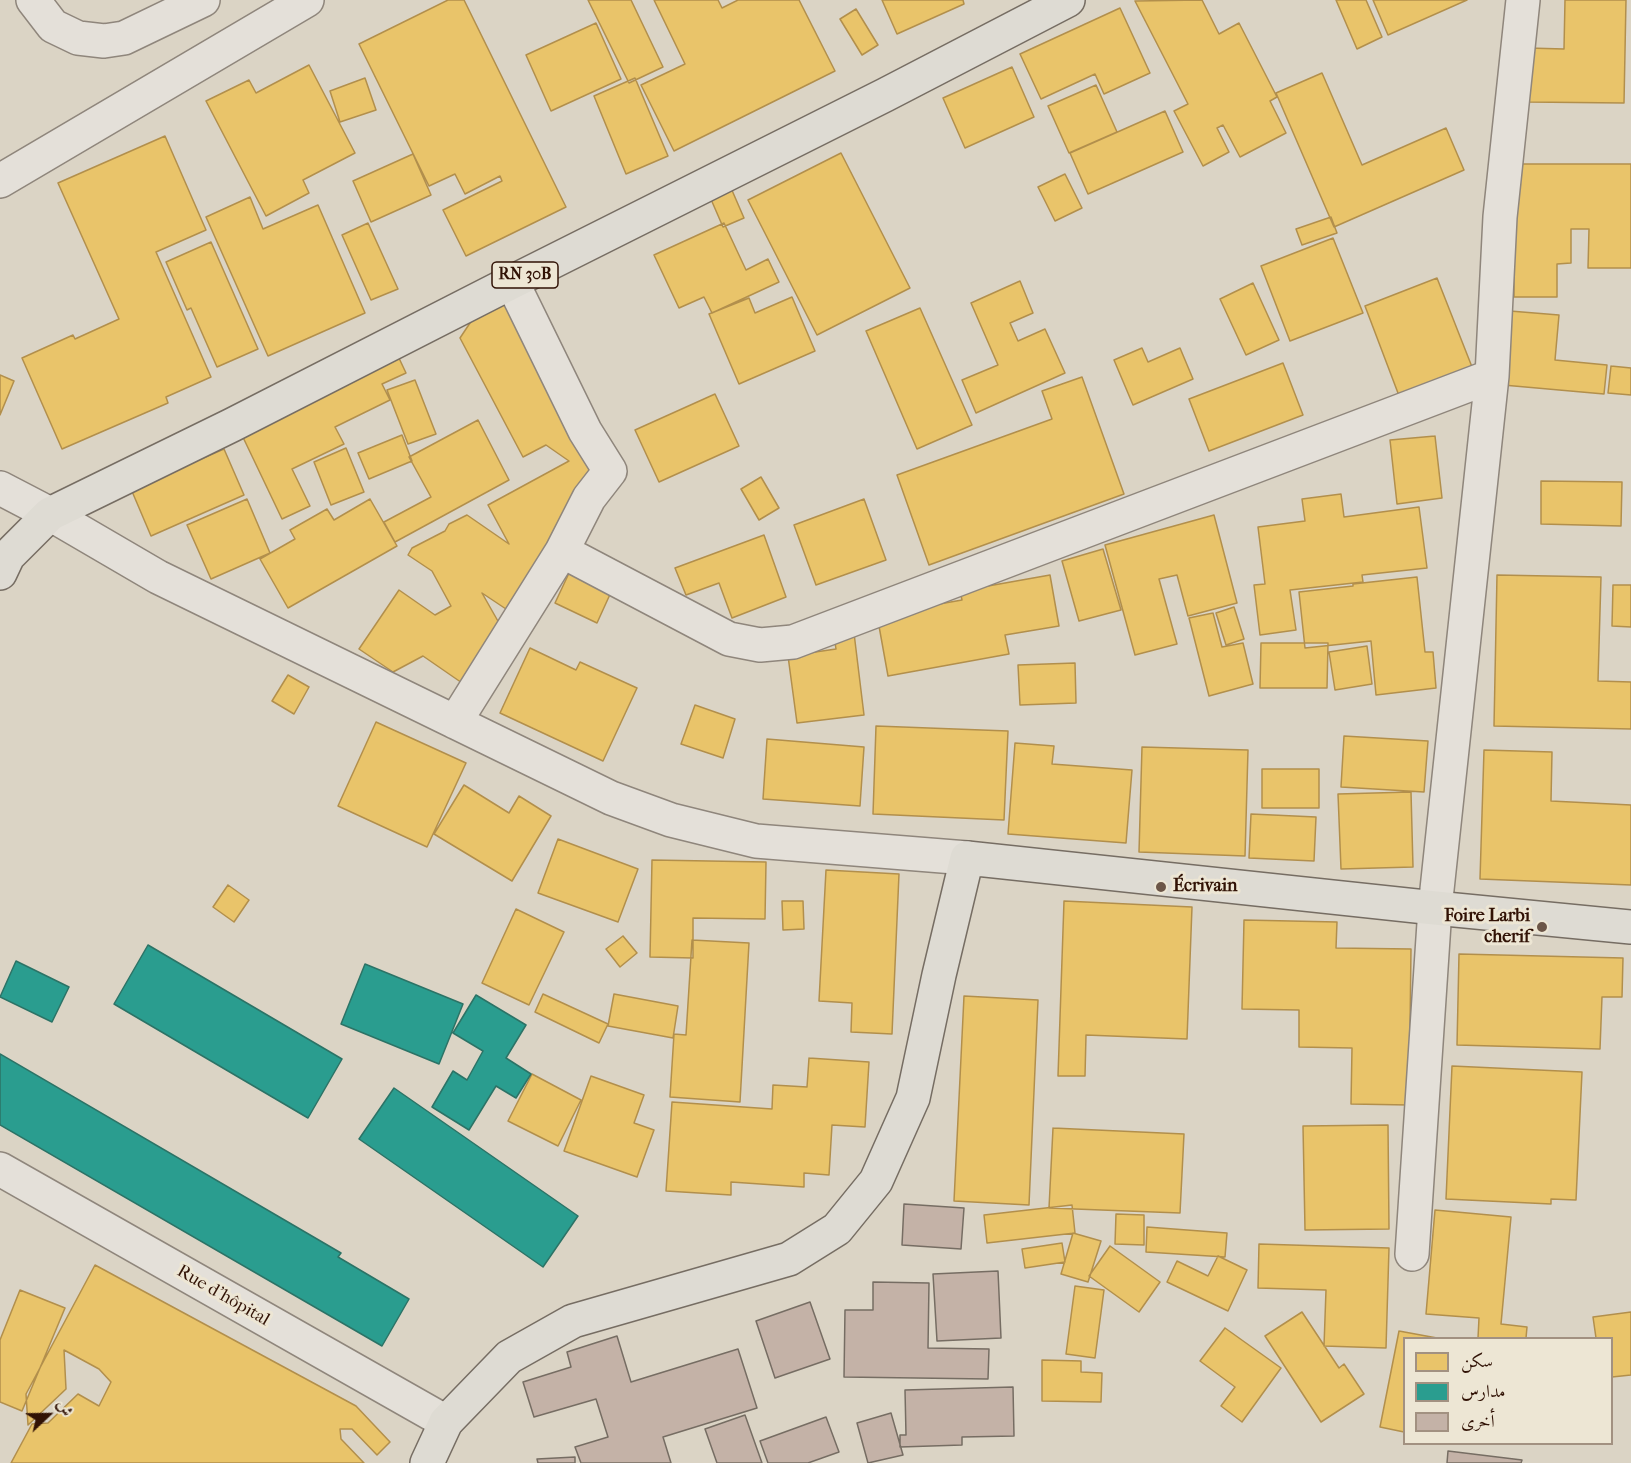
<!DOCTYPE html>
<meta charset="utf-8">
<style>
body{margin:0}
#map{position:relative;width:1631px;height:1463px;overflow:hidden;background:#dbd4c5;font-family:"IM FELL French Canon",Amiri,serif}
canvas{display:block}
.legend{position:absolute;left:1403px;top:1337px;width:210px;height:108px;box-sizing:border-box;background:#ede6d4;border:2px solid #a29181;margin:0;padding:8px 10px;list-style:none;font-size:18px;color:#311205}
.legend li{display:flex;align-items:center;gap:12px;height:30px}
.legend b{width:30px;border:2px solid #a29181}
.north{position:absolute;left:18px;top:1385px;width:60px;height:60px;-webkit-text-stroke:4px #ede6d4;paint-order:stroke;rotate:68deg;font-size:16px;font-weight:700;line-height:24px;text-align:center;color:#311205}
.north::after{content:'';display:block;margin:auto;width:21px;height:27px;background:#311205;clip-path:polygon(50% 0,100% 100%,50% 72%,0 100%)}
</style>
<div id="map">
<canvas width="1631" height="1463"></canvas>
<ul class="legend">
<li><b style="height:16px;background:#e9c46a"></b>سكن</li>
<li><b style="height:16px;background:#2a9d8f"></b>مدارس</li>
<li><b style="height:16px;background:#c4b2a7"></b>أخرى</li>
</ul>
<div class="north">ش</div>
</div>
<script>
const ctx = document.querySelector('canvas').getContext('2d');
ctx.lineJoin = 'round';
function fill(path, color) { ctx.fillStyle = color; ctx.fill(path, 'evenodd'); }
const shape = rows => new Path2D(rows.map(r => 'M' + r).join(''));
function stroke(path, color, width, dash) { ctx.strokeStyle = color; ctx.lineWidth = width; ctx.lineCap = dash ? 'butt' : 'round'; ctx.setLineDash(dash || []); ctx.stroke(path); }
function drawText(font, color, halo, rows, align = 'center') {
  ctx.font = font + ' "IM FELL French Canon",serif'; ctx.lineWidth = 6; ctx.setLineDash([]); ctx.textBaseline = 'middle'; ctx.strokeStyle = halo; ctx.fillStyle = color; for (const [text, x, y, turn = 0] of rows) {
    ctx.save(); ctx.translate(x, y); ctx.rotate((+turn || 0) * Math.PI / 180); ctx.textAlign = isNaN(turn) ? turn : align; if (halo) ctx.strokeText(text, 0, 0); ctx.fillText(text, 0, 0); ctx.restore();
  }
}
const homes = shape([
 [448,0,464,0,566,207,466,256,443,210,502,181,500,176,465,194,455,174,429,186,359,44,448,0],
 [588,0,631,0,663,67,629,83,588,0],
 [654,0,718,0,722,8,738,0,799,0,835,71,674,151,641,85,685,64,654,0],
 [882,0,963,0,964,4,897,34,882,0],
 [1202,0,1219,34,1239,23,1277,97,1270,101,1286,133,1240,157,1223,125,1217,128,1229,152,1203,166,1174,111,1188,104,1135,1,1202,0],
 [1336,0,1366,0,1382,37,1357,49,1336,0],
 [1373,0,1467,0,1388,35,1373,0],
 [1565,0,1626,0,1624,103,1527,102,1528,48,1564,49,1565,0],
 [1120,8,1150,73,1104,94,1095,74,1041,99,1020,54,1120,8],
 [856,9,878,45,862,55,840,19,856,9],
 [596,23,621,79,551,111,526,55,596,23],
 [309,65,355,153,303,180,309,193,266,216,206,101,249,80,256,93,309,65],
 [1012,67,1034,117,965,148,943,98,1012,67],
 [1322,73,1362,165,1446,128,1464,170,1334,227,1276,93,1322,73],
 [365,78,376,110,340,122,330,91,365,78],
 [635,78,668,156,626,174,594,96,635,78],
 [1096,85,1117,132,1069,153,1048,106,1096,85],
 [1165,111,1183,152,1088,194,1070,153,1165,111],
 [165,136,206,230,156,252,211,377,166,397,168,403,62,449,22,358,73,335,75,339,119,319,58,183,165,136],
 [841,153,910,288,817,335,748,200,841,153],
 [413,154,431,195,371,222,353,181,413,154],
 [1513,164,1631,164,1631,268,1588,268,1589,229,1571,229,1571,263,1557,264,1557,297,1514,297,1513,164],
 [1065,174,1082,208,1055,221,1038,187,1065,174],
 [731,188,744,218,723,227,710,197,731,188],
 [250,197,263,229,318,205,365,313,268,356,206,217,250,197],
 [1331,217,1337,233,1302,245,1296,229,1331,217],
 [368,223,398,289,371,300,342,235,368,223],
 [724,223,746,270,768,259,779,282,712,313,704,297,679,308,654,255,724,223],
 [1333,238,1363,313,1290,341,1261,266,1333,238],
 [211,242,258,349,217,367,191,308,187,310,166,262,211,242],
 [1437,278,1474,372,1401,401,1365,306,1437,278],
 [1020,281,1033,313,1010,323,1018,341,1045,329,1065,373,976,413,962,380,998,365,971,303,1020,281],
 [1253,283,1279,340,1246,355,1220,299,1253,283],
 [792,297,815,351,739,384,709,314,749,298,755,313,792,297],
 [504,302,597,475,506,609,482,593,503,630,465,685,423,656,393,672,359,649,399,590,435,615,451,606,432,571,408,555,412,548,445,531,449,524,467,515,509,544,488,505,569,461,546,445,523,457,460,338,472,320,504,302],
 [920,308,972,425,917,449,866,331,920,308],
 [1510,311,1559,315,1555,360,1607,365,1604,394,1503,385,1510,311],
 [1142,348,1148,362,1180,348,1193,379,1133,405,1114,360,1142,348],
 [398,356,406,373,382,384,390,400,335,427,344,444,292,469,310,506,282,519,240,431,398,356],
 [1283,363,1303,415,1209,451,1189,399,1283,363],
 [1611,366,1631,368,1631,395,1608,393,1611,366],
 [0,375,14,381,0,415,0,375],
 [1082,377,1124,494,929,565,897,475,1052,419,1042,391,1082,377],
 [415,380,436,434,408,444,387,390,415,380],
 [715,394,739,446,659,482,635,430,715,394],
 [478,420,509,480,395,542,384,522,431,497,409,457,478,420],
 [402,435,412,461,369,479,358,453,402,435],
 [1435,436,1442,498,1397,504,1390,440,1435,436],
 [346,448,364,492,331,505,314,462,346,448],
 [224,449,244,495,151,536,131,489,224,449],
 [761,477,779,508,759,520,741,489,761,477],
 [1541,481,1622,482,1621,526,1541,524,1541,481],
 [1341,494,1344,517,1419,507,1427,568,1362,575,1363,582,1290,590,1296,630,1260,635,1254,585,1265,584,1258,527,1305,521,1302,499,1341,494],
 [247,499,270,553,211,579,187,525,247,499],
 [370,499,397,546,288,608,260,559,295,539,290,530,327,509,334,520,370,499],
 [864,499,886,560,816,585,794,525,864,499],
 [1214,515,1237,603,1188,616,1177,575,1159,579,1177,644,1135,655,1105,545,1214,515],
 [764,535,786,597,732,618,719,583,686,595,675,568,764,535],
 [1103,549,1121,610,1079,621,1062,561,1103,549],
 [570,571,612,590,597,623,555,603,570,571],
 [1050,575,1059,626,1005,635,1009,654,888,676,877,615,962,600,960,591,1050,575],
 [1497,575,1601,577,1598,681,1631,682,1631,729,1494,726,1497,575],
 [1417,577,1425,652,1433,652,1436,688,1376,695,1371,641,1305,648,1299,592,1353,586,1353,584,1417,577],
 [1613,585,1631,585,1631,627,1612,626,1613,585],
 [1234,607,1244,639,1226,645,1216,613,1234,607],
 [1213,613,1222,647,1243,643,1253,684,1209,696,1189,618,1213,613],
 [854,633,864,715,797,723,788,656,836,649,834,636,854,633],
 [1261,643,1328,643,1327,688,1260,688,1261,643],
 [1367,646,1372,684,1335,690,1329,652,1367,646],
 [530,648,576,670,580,662,637,688,603,761,500,713,530,648],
 [1075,663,1076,703,1020,705,1018,665,1075,663],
 [288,675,309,687,294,714,272,701,288,675],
 [695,705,735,719,723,758,681,744,695,705],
 [376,722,466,763,427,847,338,806,376,722],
 [876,726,1008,731,1004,820,873,814,876,726],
 [1344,736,1428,741,1424,792,1341,787,1344,736],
 [767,739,864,747,860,806,763,799,767,739],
 [1015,743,1054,746,1052,764,1132,770,1126,843,1008,834,1015,743],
 [1142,747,1248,750,1245,856,1139,852,1142,747],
 [1484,750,1552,752,1551,801,1631,805,1631,885,1480,879,1484,750],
 [1262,769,1319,769,1319,808,1262,808,1262,769],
 [464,785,509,813,519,796,551,816,512,881,434,834,464,785],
 [1411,792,1413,867,1341,869,1338,794,1411,792],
 [1251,814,1316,817,1314,861,1249,858,1251,814],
 [558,839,638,869,618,922,538,893,558,839],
 [652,860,766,862,765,919,693,918,693,958,650,957,652,860],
 [826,870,899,874,892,1034,851,1032,852,1003,819,1001,826,870],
 [228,885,249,900,234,922,213,907,228,885],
 [782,901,803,901,804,929,783,930,782,901],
 [1064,901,1192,907,1187,1039,1086,1035,1085,1076,1058,1076,1064,901],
 [516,909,564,932,529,1005,482,983,516,909],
 [1244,920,1337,922,1336,948,1411,949,1409,1105,1351,1104,1352,1048,1299,1047,1299,1010,1242,1009,1244,920],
 [623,936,637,953,620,967,606,949,623,936],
 [692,940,749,943,740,1102,670,1097,674,1034,686,1035,692,940],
 [1459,954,1623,958,1622,997,1602,997,1600,1049,1457,1045,1459,954],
 [543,994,608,1024,599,1043,535,1012,543,994],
 [614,994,678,1006,673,1038,608,1026,614,994],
 [964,996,1038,1000,1029,1205,954,1201,964,996],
 [809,1058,869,1062,865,1127,832,1125,829,1175,804,1173,804,1187,731,1182,731,1195,666,1191,672,1102,772,1109,773,1085,807,1087,809,1058],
 [1452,1066,1582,1072,1576,1200,1551,1199,1551,1204,1446,1199,1452,1066],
 [532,1074,581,1100,558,1146,508,1121,532,1074],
 [591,1076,644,1095,634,1123,654,1130,637,1177,564,1151,591,1076],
 [1388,1125,1389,1229,1305,1230,1303,1126,1388,1125],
 [1053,1128,1184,1134,1180,1213,1049,1208,1053,1128],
 [1072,1205,1075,1233,987,1243,984,1215,1072,1205],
 [1435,1210,1511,1217,1501,1324,1527,1327,1526,1338,1478,1338,1479,1318,1426,1314,1435,1210],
 [1116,1214,1144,1215,1144,1245,1115,1244,1116,1214],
 [1147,1227,1227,1233,1225,1257,1146,1252,1147,1227],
 [1073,1233,1101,1241,1088,1282,1061,1274,1073,1233],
 [1062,1243,1065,1262,1025,1268,1022,1249,1062,1243],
 [1259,1244,1389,1248,1386,1348,1324,1346,1326,1290,1258,1288,1259,1244],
 [1110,1246,1160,1282,1139,1312,1089,1276,1110,1246],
 [1218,1256,1247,1270,1228,1311,1167,1282,1177,1261,1208,1276,1218,1256],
 [95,1265,356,1406,390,1442,377,1455,352,1429,340,1429,341,1439,364,1463,11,1463,32,1424,48,1423,78,1394,99,1406,111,1382,99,1369,64,1350,66,1389,28,1425,26,1394,95,1265],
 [1075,1286,1104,1290,1095,1358,1066,1354,1075,1286],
 [20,1290,65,1308,22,1411,0,1402,0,1340,20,1290],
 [1302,1312,1339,1368,1344,1364,1364,1394,1321,1422,1265,1336,1302,1312],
 [1631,1312,1631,1375,1612,1377,1612,1338,1596,1338,1593,1317,1631,1312],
 [1225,1328,1281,1368,1242,1422,1221,1406,1235,1387,1200,1361,1225,1328],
 [1399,1331,1437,1338,1404,1338,1404,1432,1380,1427,1399,1331],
 [1042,1360,1081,1361,1081,1372,1102,1373,1101,1402,1042,1401,1042,1360]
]);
fill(homes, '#e9c46a');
stroke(homes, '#b28f4c', 1.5);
const schools = shape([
 [148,945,342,1059,308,1118,114,1004,148,945],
 [16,961,69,987,52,1022,0,997,16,961],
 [365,964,463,1004,439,1064,341,1024,365,964],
 [476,995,526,1025,506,1058,531,1074,516,1098,496,1086,469,1130,432,1107,453,1071,467,1080,483,1051,453,1033,476,995],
 [0,1054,341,1253,338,1257,409,1299,382,1346,0,1125,0,1054],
 [394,1088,578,1216,543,1267,359,1139,394,1088]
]);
fill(schools, '#2a9d8f');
stroke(schools, '#2c7366', 1.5);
const building = shape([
 [904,1204,964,1208,961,1249,902,1245,904,1204],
 [998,1271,1001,1338,937,1341,933,1274,998,1271],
 [873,1282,929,1283,928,1348,989,1349,988,1379,844,1377,845,1310,873,1310,873,1282],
 [810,1302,830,1359,775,1378,756,1321,810,1302],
 [617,1336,631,1382,738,1349,757,1408,663,1437,671,1463,581,1463,575,1447,608,1437,596,1399,534,1417,523,1382,571,1367,567,1352,617,1336],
 [1013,1387,1014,1436,962,1437,962,1445,900,1447,900,1435,906,1435,905,1390,1013,1387],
 [891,1413,903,1455,868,1463,857,1423,891,1413],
 [745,1415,762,1463,717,1463,705,1429,745,1415],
 [826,1417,839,1452,808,1463,768,1463,760,1441,826,1417],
 [1448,1451,1522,1460,1521,1463,1447,1463,1448,1451],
 [575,1457,575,1463,538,1463,537,1459,575,1457]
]);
fill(building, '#c4b2a7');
stroke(building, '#766d63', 1.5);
const street = shape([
 [33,0,53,26,78,38,104,41,124,38,203,0],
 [0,181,307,0],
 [512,282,585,431,610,471,589,498,562,551,729,639,760,645,793,642,1492,376],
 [0,488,50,514,158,577,611,798,671,820,756,841,967,858],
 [455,722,562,551],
 [0,1169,446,1422],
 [1412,1254,1435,908,1492,376,1500,217,1523,0]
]);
const primary = shape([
 [0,573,8,556,50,514,232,425,512,282,885,95,1068,0],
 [427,1463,446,1422,509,1357,573,1321,789,1259,837,1229,876,1181,913,1098,939,975,967,858,1435,908,1631,927]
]);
stroke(street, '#8f867c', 36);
stroke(primary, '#766d63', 36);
stroke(street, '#e4e0d9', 33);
stroke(primary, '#dedbd3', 33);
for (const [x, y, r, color] of [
 [1161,887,6,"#6c5648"],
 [1542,927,6,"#6c5648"]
]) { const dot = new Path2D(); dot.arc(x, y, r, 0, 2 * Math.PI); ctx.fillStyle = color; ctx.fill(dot); stroke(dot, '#ede6d4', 2); }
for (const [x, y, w] of [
 [525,275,66]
]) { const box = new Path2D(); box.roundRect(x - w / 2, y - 13, w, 26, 4.5); ctx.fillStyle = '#ede6d4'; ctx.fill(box); stroke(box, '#311205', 1.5); }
drawText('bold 16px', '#311205', null, [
 ["RN 30B",525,275]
]);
drawText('bold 18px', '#311205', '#ede6d4', [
 ["Écrivain",1173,887],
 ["Foire Larbi",1530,917,"right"],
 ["cherif",1530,938,"right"]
], 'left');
drawText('18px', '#311205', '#ede6d4', [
 ["Rue d'hôpital",223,1296,30]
]);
</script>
